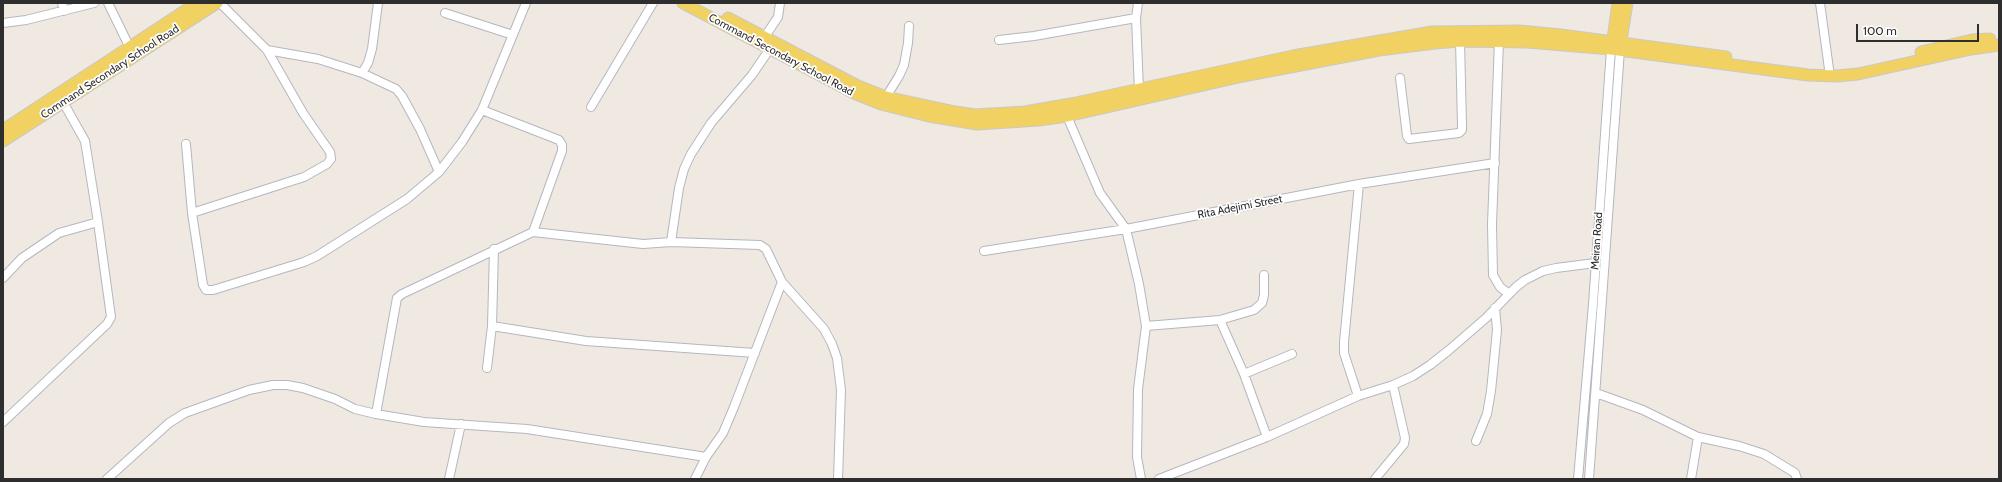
<!DOCTYPE html>
<style>
body{margin:0}
#map{position:relative;width:2002px;height:482px;overflow:hidden;background:#efe9e1;font-family:Cabin,sans-serif}
canvas{display:block}
.frame{position:absolute;inset:0;border:4px solid #2e2e2e;pointer-events:none}
.scale{position:absolute;left:1856px;top:24px;width:123px;height:18px;box-sizing:border-box;border:2px solid #2e2e2e;border-top:0;padding-left:5px;font-size:12px;line-height:14px;white-space:nowrap;color:#2e2e2e;-webkit-text-stroke:3px #fff;paint-order:stroke}
</style>
<div id="map">
<canvas width="2002" height="482"></canvas>
<div class="frame"></div>
<div class="scale">100 m</div>
</div>
<script>
const ctx = document.querySelector('canvas').getContext('2d');
ctx.lineJoin = 'round';
const shape = rows => new Path2D(rows.map(r => 'M' + r).join(''));
function stroke(path, color, width, dash) { ctx.strokeStyle = color; ctx.lineWidth = width; ctx.lineCap = dash ? 'butt' : 'round'; ctx.setLineDash(dash || []); ctx.stroke(path); }
function drawText(font, color, halo, rows, align = 'center') {
  ctx.font = font + ' Cabin,sans-serif'; ctx.lineWidth = 3.5; ctx.setLineDash([]); ctx.textBaseline = 'middle'; ctx.strokeStyle = halo; ctx.fillStyle = color; for (const [text, x, y, turn = 0] of rows) {
    ctx.save(); ctx.translate(x, y); ctx.rotate((+turn || 0) * Math.PI / 180); ctx.textAlign = isNaN(turn) ? turn : align; if (halo) ctx.strokeText(text, 0, 0); ctx.fillText(text, 0, 0); ctx.restore();
  }
}
const minor = shape([
 [62,3,64,11],
 [108,3,130,48],
 [1138,3,1136,18,1139,90],
 [1820,3,1829,69],
 [445,13,513,35],
 [3,23,26,20,94,3],
 [999,40,1034,36,1136,18],
 [762,41,778,17,780,3],
 [1499,41,1492,224,1493,275,1500,287,1509,294],
 [267,50,318,59,362,73,396,89,402,96,420,129,439,172],
 [362,73,368,63,372,49,378,3],
 [1400,78,1407,136,1409,139,1459,133,1462,130,1462,125,1460,41],
 [886,97,899,76,904,65,908,43,909,26],
 [591,107,653,3],
 [482,110,559,140,562,145,562,151,533,232],
 [1067,116,1100,193,1126,229,1139,284,1146,326,1138,389,1137,457,1141,479],
 [186,144,192,213,203,285,206,290,213,290,304,262,317,256,407,199,439,172,462,142,482,110,526,3],
 [192,213,304,177,327,164,331,159,330,152,303,113,267,50,220,3],
 [671,242,679,188,684,169,691,154,711,123,752,75,773,44],
 [984,251,1126,229,1359,184,1495,163],
 [3,278,22,258,59,233,98,222],
 [782,282,824,329,832,344,837,358,841,390,838,479],
 [1220,320,1244,374,1267,437],
 [492,326,586,341,755,353],
 [1146,326,1220,320,1254,310,1262,303,1264,295,1264,275],
 [487,368,492,326,494,249],
 [1244,374,1292,354],
 [1596,393,1643,410,1698,437,1739,446,1764,454,1795,473,1797,479],
 [1358,396,1344,353,1344,342,1359,184],
 [376,414,397,298,402,294,533,232,643,244,671,242,760,245,766,249,782,282,734,407,723,433,706,457,695,479],
 [3,422,107,324,111,317,98,222,85,141,63,102],
 [1476,441,1487,414,1491,391,1497,330,1495,308],
 [107,479,169,423,185,413,249,390,273,385,287,385,303,388,335,399,355,409,376,414,424,422,527,429,706,457],
 [449,479,461,424],
 [1159,479,1267,437,1358,396,1393,385,1413,376,1430,365,1449,350,1486,318,1516,287,1525,280,1543,271,1556,268,1595,263],
 [1375,479,1404,444,1405,438,1393,385],
 [1578,479,1593,304,1611,49],
 [1589,479,1620,50],
 [1691,479,1698,437]
]);
const major = shape([
 [683,3,856,94,881,104,929,116,977,124,1039,120,1067,116,1243,76,1379,50,1435,43,1460,41,1527,42,1611,49,1808,75,1837,76,1858,74,1971,49,1999,45],
 [728,18,858,86,886,97,955,112,975,115,1025,112,1071,104,1293,56,1432,32,1519,31,1561,35,1726,57],
 [1612,46,1618,3],
 [1620,47,1627,3],
 [1921,52,1972,40,1990,39],
 [3,130,197,3],
 [3,141,217,3]
]);
stroke(minor, '#b4b7c1', 10);
stroke(major, '#c9c9c9', 13);
stroke(minor, '#fff', 8);
stroke(major, '#f2d163', 11);
drawText('11px', '#2e2e2e', '#fff', [
 ["Command Secondary School Road",781,55,28],
 ["Command Secondary School Road",110,72,-33],
 ["Rita Adejimi Street",1240,207,-11],
 ["Meiran Road",1597,241,-86]
]);
</script>
